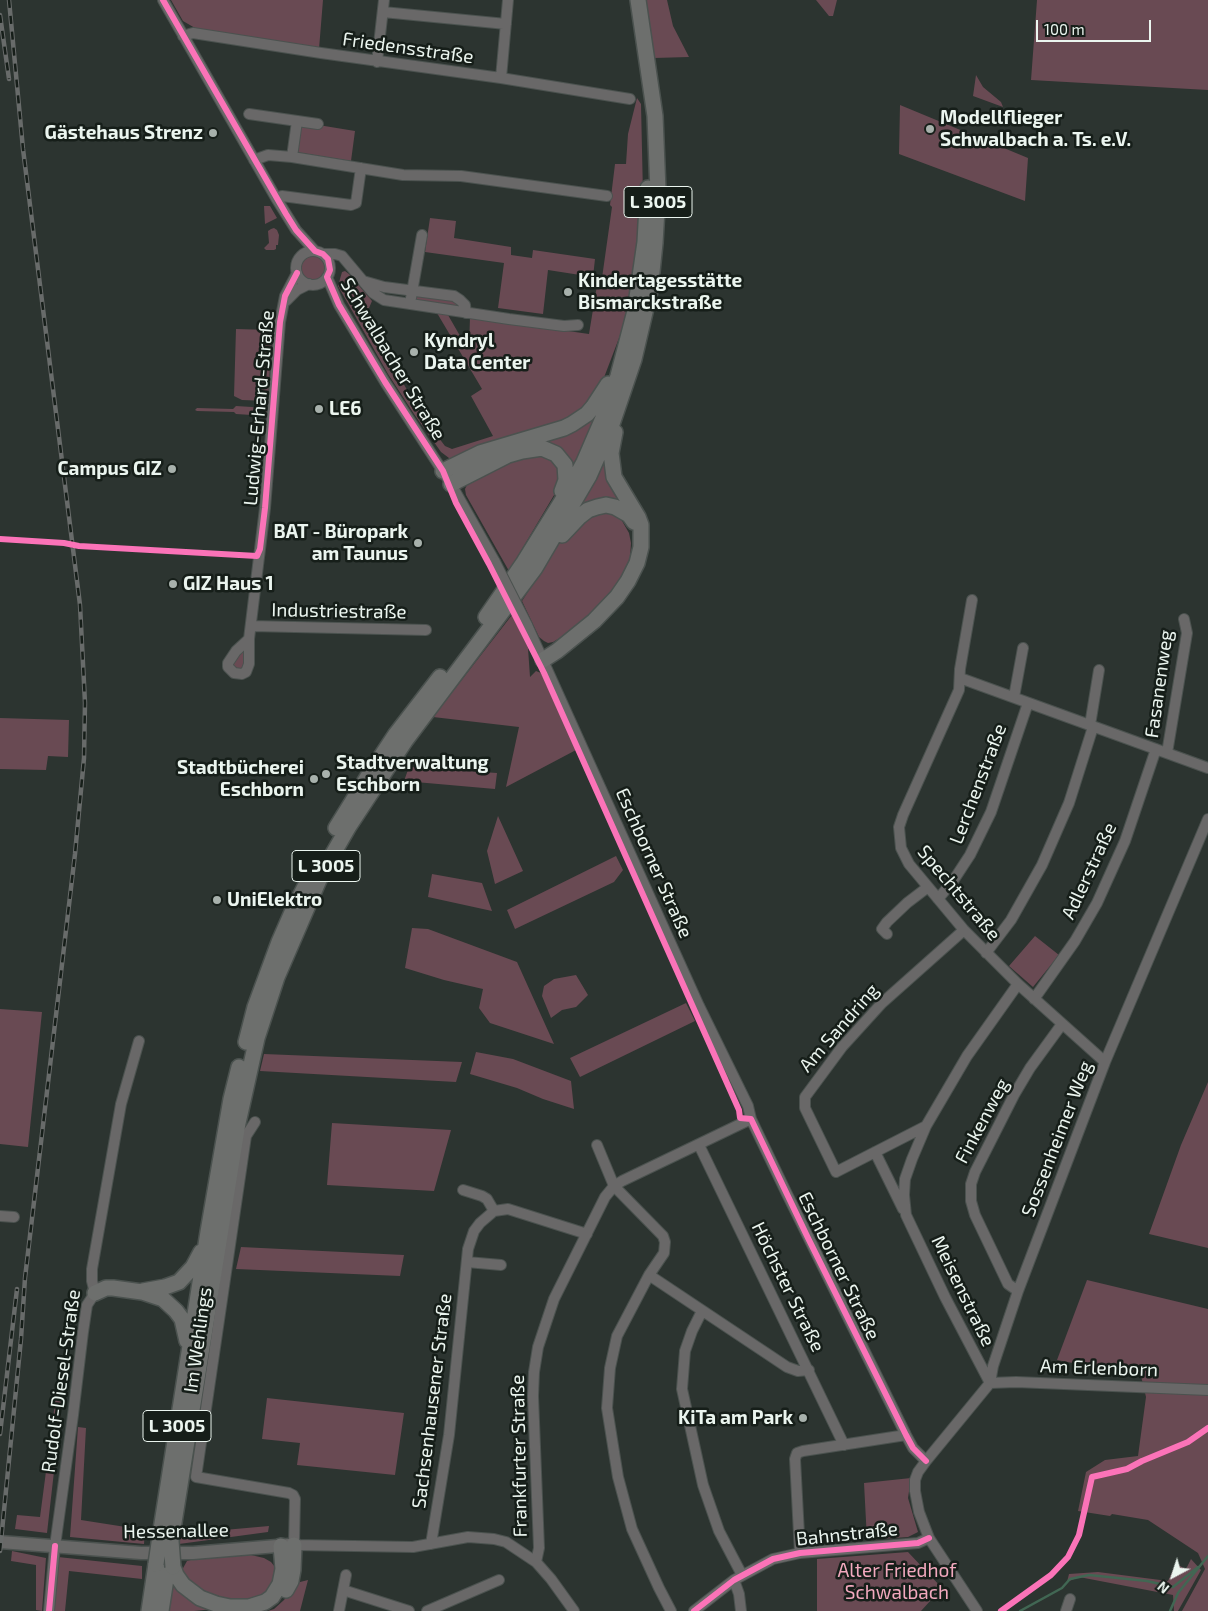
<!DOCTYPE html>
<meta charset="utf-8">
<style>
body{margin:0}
#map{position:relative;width:1208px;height:1611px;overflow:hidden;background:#2c3430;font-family:"Exo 2",sans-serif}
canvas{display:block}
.north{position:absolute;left:1148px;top:1551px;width:50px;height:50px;-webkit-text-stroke:4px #161e19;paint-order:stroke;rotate:220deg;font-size:14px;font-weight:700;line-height:20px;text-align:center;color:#ebf5ef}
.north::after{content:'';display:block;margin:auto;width:18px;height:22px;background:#ebf5ef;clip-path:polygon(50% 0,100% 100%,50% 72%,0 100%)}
.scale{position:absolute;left:1036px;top:20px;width:115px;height:22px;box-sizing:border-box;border:2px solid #ebf5ef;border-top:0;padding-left:6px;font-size:15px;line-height:18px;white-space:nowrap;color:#ebf5ef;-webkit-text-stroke:4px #161e19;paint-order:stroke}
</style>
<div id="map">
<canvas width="1208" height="1611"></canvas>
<div class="north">N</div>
<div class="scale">100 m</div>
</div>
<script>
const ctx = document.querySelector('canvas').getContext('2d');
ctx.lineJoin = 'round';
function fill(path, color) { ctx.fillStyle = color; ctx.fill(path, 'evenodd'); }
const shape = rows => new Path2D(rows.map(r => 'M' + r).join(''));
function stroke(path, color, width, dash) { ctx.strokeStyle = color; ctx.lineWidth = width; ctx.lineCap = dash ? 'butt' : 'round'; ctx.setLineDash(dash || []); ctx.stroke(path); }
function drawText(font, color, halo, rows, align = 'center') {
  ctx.font = font + ' "Exo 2",sans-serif'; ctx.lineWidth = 5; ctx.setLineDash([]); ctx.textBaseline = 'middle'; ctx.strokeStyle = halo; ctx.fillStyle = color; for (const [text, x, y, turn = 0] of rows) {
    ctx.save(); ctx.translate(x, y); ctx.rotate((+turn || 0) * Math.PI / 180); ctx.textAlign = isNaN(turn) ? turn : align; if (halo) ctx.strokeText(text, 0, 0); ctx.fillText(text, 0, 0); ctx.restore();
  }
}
fill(shape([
 [171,0,323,0,319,49,195,28,183,21],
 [645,0,667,0,673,26,689,57,654,58],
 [816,0,837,0,833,16,829,16],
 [1037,0,1208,0,1208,90,1031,80],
 [976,75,983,87,1001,102,1003,107,973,96],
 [637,98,641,104,643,195,642,243,624,325,600,388,575,418,453,458,449,458,441,452,414,414,388,374,338,286,342,272,345,271,349,274,372,301,369,308,359,308,423,417,445,446,452,449,493,436,471,396,482,389,437,313,448,315,467,348,469,348,470,317,589,334,598,279,602,278,612,207,610,205,615,164,626,164,628,134],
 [900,105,1028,158,1025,201,899,154],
 [300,122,355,131,351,161,295,152],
 [264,206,270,206,277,218,265,224],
 [430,218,456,221,454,238,511,247,511,255,532,258,533,250,595,259,593,277,548,270,543,314,498,308,504,263,425,252],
 [274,228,277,230,279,235,278,245,276,245,276,249,274,250,266,250,264,248,269,243,268,231,271,229],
 '297 268a15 15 0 1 1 30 0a15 15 0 1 1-30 0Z',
 [418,296,454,300,460,305,460,308,415,303,415,297],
 [236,329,270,330,272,334,268,401,242,400,234,396],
 [605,394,574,469,570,460,563,450,554,445,541,444,559,437],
 [236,406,268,408,267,416,236,414,234,412,197,411,195,410,197,408,233,409],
 [613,430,606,460,630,510,619,501,562,531],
 [546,453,559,462,560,485,509,571,466,495,465,489,469,481,514,460],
 [608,513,618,514,629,533,631,543,630,558,626,573,591,615,563,636,553,642,548,643,544,641,539,637,522,601,562,539,581,522,596,515],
 [512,615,528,648,530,677,536,671,541,673,576,750,506,787,519,727,433,717],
 [245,646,245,666,241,669,236,669,233,665,233,660],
 [0,718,69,720,68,757,48,756,46,770,0,769],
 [409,767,497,773,495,789,404,781],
 [498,816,523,871,495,884,487,851],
 [616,856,623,870,614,882,515,929,507,910],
 [432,874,482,883,492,911,428,897],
 [412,928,428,929,517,962,554,1044,490,1023,479,1008,483,989,444,980,405,968],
 [1035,936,1059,955,1033,987,1009,966],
 [576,975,588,995,576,1007,562,1010,551,1018,542,996,544,986,554,979],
 [686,1003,695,1021,580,1077,570,1058],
 [0,1009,42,1012,28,1147,0,1144],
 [476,1052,513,1059,571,1081,574,1109,543,1099,517,1088,470,1074],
 [264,1054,462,1062,456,1082,260,1071],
 [1208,1082,1208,1248,1149,1234,1181,1145],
 [332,1123,451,1130,434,1191,327,1185],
 [241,1247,404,1255,400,1276,236,1269],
 [1087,1280,1208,1309,1208,1611,1182,1611,1205,1569,1198,1553,1148,1520,1112,1514,1110,1516,1078,1511,1086,1472,1105,1460,1138,1456,1146,1397,1141,1376,1057,1360],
 [60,1365,66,1366,47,1533,15,1529,17,1515,40,1517],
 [267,1398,404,1413,395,1475,297,1465,300,1443,262,1439],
 [78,1427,86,1428,81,1520,145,1530,144,1544,70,1537],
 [911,1478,908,1498,918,1532,908,1537,867,1540,864,1483],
 [269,1526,268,1532,179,1544,179,1534],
 [12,1551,46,1558,42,1611,36,1610,36,1565,11,1561],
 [908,1552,942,1588,921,1611,817,1611,817,1559],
 [251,1555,264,1558,271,1562,275,1567,274,1581,265,1594,256,1599,228,1599,207,1592,190,1582,182,1570,187,1561,206,1556],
 [58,1557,142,1566,142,1579,69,1571,65,1611,54,1611],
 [1191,1559,1201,1570,1178,1611,1174,1611,1173,1595,1079,1577,1067,1582,1069,1574,1098,1572,1168,1581,1176,1564,1186,1569],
 [170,1574,214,1609,194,1611,164,1611],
 [308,1580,300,1611,268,1611,274,1609,284,1600,296,1583]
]), '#694a53');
stroke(shape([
 [1020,1611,1062,1588,1070,1579,1089,1575,1147,1581,1173,1587,1198,1567],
 [1170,1611,1178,1593,1208,1556]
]), '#416753', 2.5);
const minor = shape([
 [163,0,276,198,296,230,315,251],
 [383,12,506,24],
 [183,36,193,33,321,53,501,78,630,99],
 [377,62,384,0],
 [501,78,508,0],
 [249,114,318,124],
 [292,157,297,121],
 [254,160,268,155,292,157,403,175,461,176,607,196],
 [276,198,282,196,351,205,356,203,361,168],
 '296 268a17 17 0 1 1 34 0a17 17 0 1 1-34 0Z',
 [323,254,335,254,342,256,373,293,384,300,509,319,564,326,578,325],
 [327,277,339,305,385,382,451,484,495,562],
 [363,281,384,287,454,296,460,300,465,305,466,313],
 [411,298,422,235],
 [286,301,297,290,309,284],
 [972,600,960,669,959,690,903,815,899,827,901,848,909,864,964,930,1018,984,1105,1062],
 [527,625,699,1006,748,1106,751,1119,787,1194,906,1435,913,1448,926,1461],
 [251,626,426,630],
 [249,639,236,651,228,663,228,667,234,673,242,674,246,672,249,664,249,639,265,508,280,322,285,296,297,273],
 [960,678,1208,768],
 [1014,697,1023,648],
 [1090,725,1099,670],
 [1167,753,1187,633,1184,619],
 [938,899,953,881,970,855,991,812,1028,703],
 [964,930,882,1003,842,1047,805,1097,805,1108,836,1172,926,1126,967,1056,1018,984],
 [887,934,882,929,887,922,907,903,928,887],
 [986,953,1011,920,1042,865,1069,803,1093,727],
 [1034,999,1075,941,1097,903,1125,841,1156,749],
 [255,1122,246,1136,196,1477,289,1493,293,1495,295,1499,294,1545,413,1547,468,1537,494,1539,506,1542,536,1562,551,1579,574,1611],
 [926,1126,912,1159,905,1179,904,1195,906,1215,945,1297,990,1383],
 [597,1145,614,1186,663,1236,665,1242,664,1253,649,1275,617,1336,610,1368,607,1408,618,1477,632,1529,659,1588,671,1611],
 [699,1145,844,1445],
 [875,1152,903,1209],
 [463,1190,482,1196,487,1199,494,1211],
 [0,1216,14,1217],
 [467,1262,501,1265],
 [649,1275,787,1367,798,1371,809,1370],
 [1018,1291,1008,1284,975,1215,971,1201,971,1184,975,1172,1014,1095,1030,1068,1062,1024],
 [702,1311,692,1331,685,1351,682,1389,703,1485,719,1531,742,1575],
 [990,1383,1016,1382,1208,1390],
 [431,1544,449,1435,468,1249,474,1231,480,1223,494,1211,508,1209,587,1234],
 [800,1553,795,1459,797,1453,803,1451,906,1435],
 [536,1562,539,1548,533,1396,534,1372,538,1347,554,1299,605,1197,614,1186,622,1181,751,1119],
 [734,1580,739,1594,741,1611],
 [343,1590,409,1611],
 [49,1611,55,1546,73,1415,83,1332,87,1305,95,1293,92,1281,92,1269,121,1104,139,1041],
 [339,1611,346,1575],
 [427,1611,499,1580],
 [694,1611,734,1580,773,1559,800,1553,918,1543,929,1538],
 [977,1611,929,1538,919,1512,915,1491,915,1480,918,1472,926,1461,990,1383,993,1366,1018,1291,1105,1062,1208,819],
 [1066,1611,1070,1599]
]);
const major = shape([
 [0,1542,141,1553,193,1553,289,1545]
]);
const highway = shape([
 [443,471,480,453,564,428,572,424,587,414,593,407,608,384],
 [451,484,508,455,522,451,542,448,556,454,565,465,566,480,562,491],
 [562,535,579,517,588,510,597,507,606,505,615,507,629,515,634,522],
 [486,617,524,562,570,488,584,462,603,418,618,376,635,311,645,242,648,188],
 [543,660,557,651,594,621,617,597,628,581,637,563,641,547,641,525,638,517,614,477,611,453,615,432],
 [336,828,367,778,396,734,440,677],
 [246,1042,255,1007,279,942,293,910,311,875],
 [143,1291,165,1287,179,1282,193,1267,201,1252],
 [95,1293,106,1288,113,1288,142,1292,163,1299,176,1311,182,1319,187,1341],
 [160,1536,208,1232,231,1099,239,1067],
 [171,1541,238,1123,257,1038,277,977,322,873,349,826,405,741,535,568,589,476,612,424,634,359,650,291,655,243,658,191,655,116,638,0],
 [173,1567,176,1575,183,1585,200,1598,216,1604,230,1607,249,1607,265,1602,272,1597,280,1584,283,1569,281,1546],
 [286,1590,291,1581,293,1570,294,1545],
 [149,1611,156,1564],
 [161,1611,168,1566]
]);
stroke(minor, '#4b524f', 12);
stroke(major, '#4b524f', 15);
stroke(highway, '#4b524f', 18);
stroke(minor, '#696868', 10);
stroke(major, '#686867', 12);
stroke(highway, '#6d6f6d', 15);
const rail = shape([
 [0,15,9,79],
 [0,1434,17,1289],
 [0,1551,21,1339,25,1278,75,854,84,758,85,703,80,605,23,149,9,0]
]);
stroke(rail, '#686b6a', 4.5);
stroke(rail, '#161e19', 2.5, [8]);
const minorBridge = shape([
 [495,562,527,625]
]);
const highwayBridge = shape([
 [171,1541,173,1567],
 [156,1564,160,1536]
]);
stroke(minorBridge, '#4b524f', 12, []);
stroke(highwayBridge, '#4b524f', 18, []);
stroke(minorBridge, '#696868', 10);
stroke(highwayBridge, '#6d6f6d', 15);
stroke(shape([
 [163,0,286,214,296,230,315,251,323,254,328,259,330,270,327,277,339,305,385,382,443,471,456,503,489,564,544,673,739,1110,740,1118,751,1119,808,1238,906,1435,913,1448,926,1461],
 [0,539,64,543,79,546,257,556,260,549,265,508,280,322,285,296,297,273],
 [49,1611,55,1546],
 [694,1611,734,1580,773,1559,800,1553,918,1543,929,1538],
 [1001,1611,1051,1575,1068,1557,1079,1535,1092,1477,1127,1469,1142,1461,1188,1442,1208,1428]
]), '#fb73b8', 6);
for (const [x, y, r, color] of [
 [930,129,5,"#a8b1ac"],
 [213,133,5,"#a8b1ac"],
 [568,292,5,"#a8b1ac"],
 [414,352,5,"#a8b1ac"],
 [319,409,5,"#a8b1ac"],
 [172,469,5,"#a8b1ac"],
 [418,543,5,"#a8b1ac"],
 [173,584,5,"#a8b1ac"],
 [326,774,5,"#a8b1ac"],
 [314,779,5,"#a8b1ac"],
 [217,900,5,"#a8b1ac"],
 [803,1418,5,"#a8b1ac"]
]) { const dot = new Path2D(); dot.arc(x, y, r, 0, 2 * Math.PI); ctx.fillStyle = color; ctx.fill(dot); stroke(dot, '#161e19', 2); }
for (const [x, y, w] of [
 [658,202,68],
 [326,866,68],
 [177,1426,68]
]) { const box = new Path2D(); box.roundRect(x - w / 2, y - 15.5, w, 31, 4); ctx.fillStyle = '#161e19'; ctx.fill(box); stroke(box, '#ebf5ef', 1); }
drawText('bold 18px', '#ebf5ef', null, [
 ["L 3005",658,202],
 ["L 3005",326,866],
 ["L 3005",177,1426]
]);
drawText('19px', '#ebf5ef', '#161e19', [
 ["Friedensstraße",408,48,8],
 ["Schwalbacher Straße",393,359,59],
 ["Ludwig-Erhard-Straße",259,408,-85],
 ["Industriestraße",339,611,1],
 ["Fasanenweg",1159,684,-82],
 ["Lerchenstraße",978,784,-69],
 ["Eschborner Straße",654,863,66],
 ["Adlerstraße",1089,871,-65],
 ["Spechtstraße",959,893,50],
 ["Am Sandring",839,1028,-49],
 ["Finkenweg",982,1121,-62],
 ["Sossenheimer Weg",1057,1139,-69],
 ["Eschborner Straße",839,1266,64],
 ["Höchster Straße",788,1287,64],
 ["Meisenstraße",963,1291,64],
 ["Im Wehlings",198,1340,-82],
 ["Am Erlenborn",1099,1368,2],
 ["Rudolf-Diesel-Straße",61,1381,-82],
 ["Sachsenhausener Straße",432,1401,-83],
 ["Frankfurter Straße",519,1456,-91],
 ["Hessenallee",176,1531,-1],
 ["Bahnstraße",847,1534,-6]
]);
drawText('bold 19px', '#ebf5ef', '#161e19', [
 ["Modellflieger",940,118],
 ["Schwalbach a. Ts. e.V.",940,140],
 ["Gästehaus Strenz",203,133,"right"],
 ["Kindertagesstätte",578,281],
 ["Bismarckstraße",578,303],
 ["Kyndryl",424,341],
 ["Data Center",424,363],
 ["LE6",329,409],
 ["Campus GIZ",162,469,"right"],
 ["BAT - Büropark",408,532,"right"],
 ["am Taunus",408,554,"right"],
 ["GIZ Haus 1",183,584],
 ["Stadtverwaltung",336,763],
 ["Eschborn",336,785],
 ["Stadtbücherei",304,768,"right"],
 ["Eschborn",304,790,"right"],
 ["UniElektro",227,900],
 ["KiTa am Park",793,1418,"right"]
], 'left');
drawText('19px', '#f2a9be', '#161e19', [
 ["Alter Friedhof",897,1571],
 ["Schwalbach",897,1593]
]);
</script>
